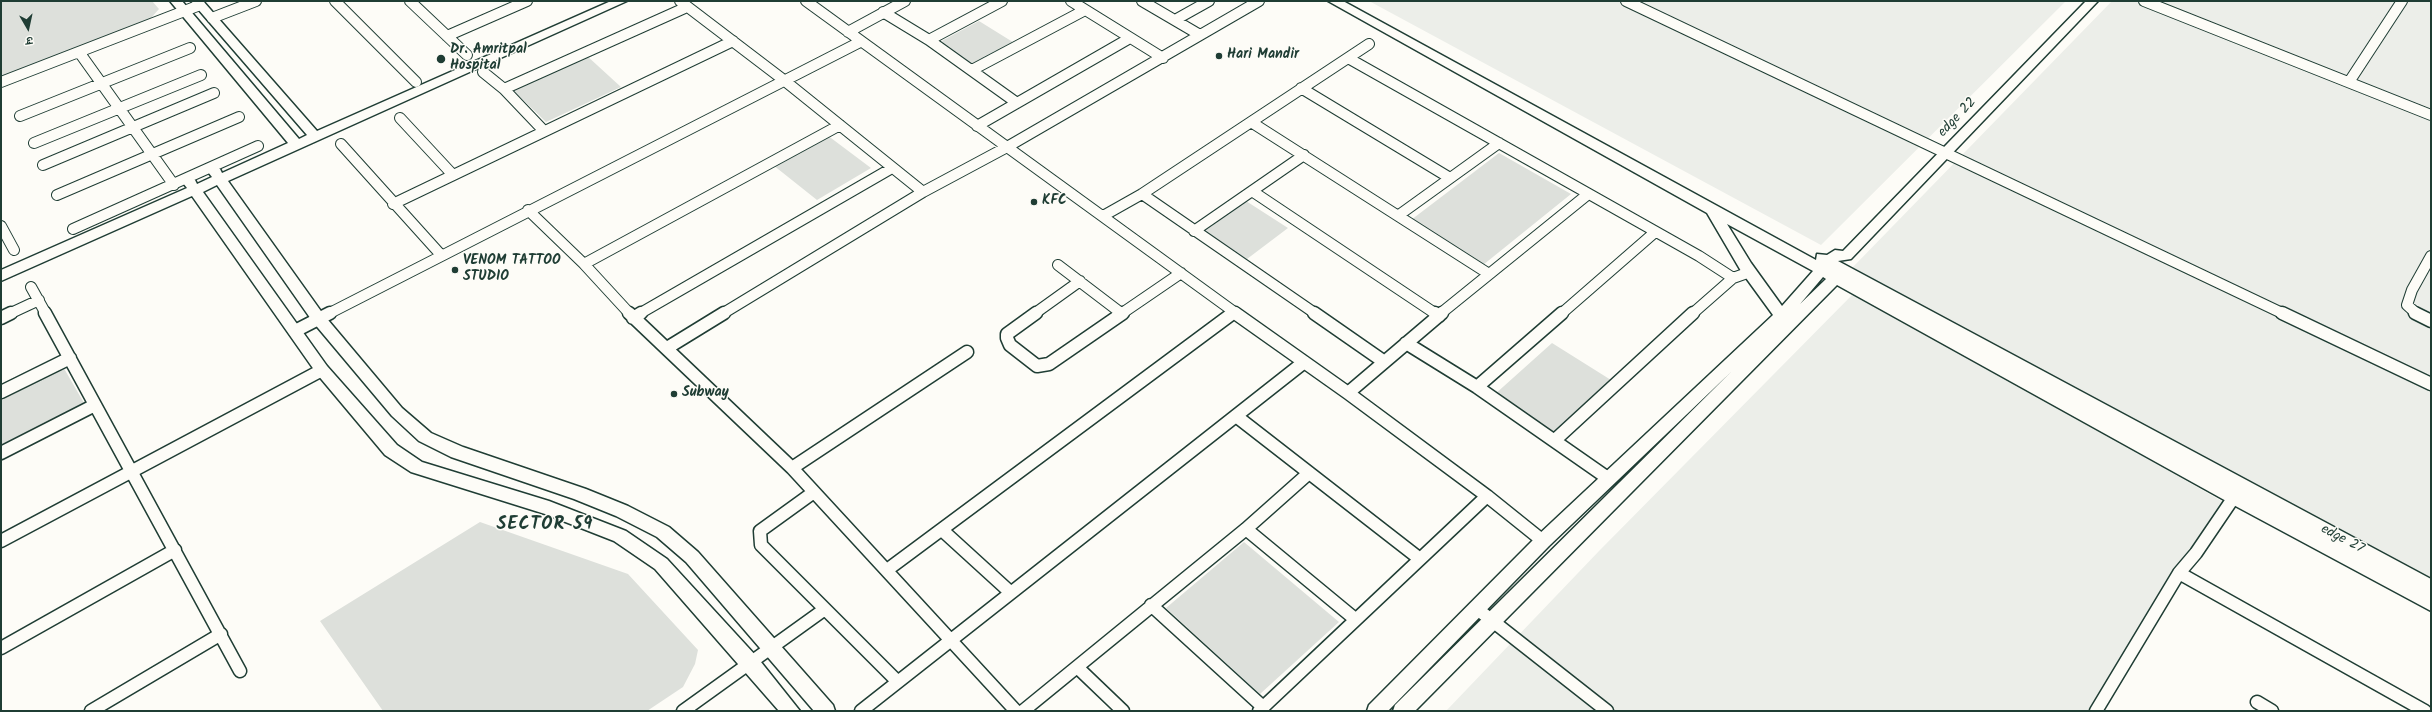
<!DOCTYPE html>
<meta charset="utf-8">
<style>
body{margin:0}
#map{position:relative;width:2432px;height:712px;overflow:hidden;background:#fdfcf7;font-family:Kalam,"Playpen Sans Deva",sans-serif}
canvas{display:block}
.frame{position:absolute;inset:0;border:2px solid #1f3d34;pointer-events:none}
.north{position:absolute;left:8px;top:8px;width:40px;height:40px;-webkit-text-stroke:3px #fdfcf7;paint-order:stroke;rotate:171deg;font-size:11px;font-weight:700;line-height:16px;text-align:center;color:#1f3d34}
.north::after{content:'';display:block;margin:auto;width:14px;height:18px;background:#1f3d34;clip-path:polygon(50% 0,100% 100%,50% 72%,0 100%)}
</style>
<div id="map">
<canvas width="2432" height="712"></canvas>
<div class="frame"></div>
<div class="north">उ</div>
</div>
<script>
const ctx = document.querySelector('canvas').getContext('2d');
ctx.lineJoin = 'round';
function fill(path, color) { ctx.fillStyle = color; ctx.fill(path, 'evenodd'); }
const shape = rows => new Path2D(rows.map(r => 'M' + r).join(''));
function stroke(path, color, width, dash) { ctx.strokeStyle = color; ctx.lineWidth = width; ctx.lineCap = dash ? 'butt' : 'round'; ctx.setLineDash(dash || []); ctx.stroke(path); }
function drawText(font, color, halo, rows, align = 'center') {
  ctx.font = font + ' Kalam,sans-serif'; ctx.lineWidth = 3; ctx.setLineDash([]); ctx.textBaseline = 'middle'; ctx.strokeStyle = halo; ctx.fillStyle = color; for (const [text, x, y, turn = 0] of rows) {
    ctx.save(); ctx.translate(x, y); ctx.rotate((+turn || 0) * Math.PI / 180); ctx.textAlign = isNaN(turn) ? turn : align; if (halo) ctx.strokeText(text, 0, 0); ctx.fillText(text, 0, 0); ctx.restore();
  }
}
fill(shape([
 [1369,1,2066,1,1821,245],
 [2112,1,2431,1,2431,580,1852,268],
 [1855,292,2225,503,2099,711,1446,711,1599,551]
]), '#eceee9');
fill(shape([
 [1,1,152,1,159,9,151,18,1,77],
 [979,21,1016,44,973,69,936,44],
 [586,55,621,87,546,122,512,89],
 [827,135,871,168,817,200,773,165],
 [1499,153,1571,194,1483,265,1411,220],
 [1246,201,1288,228,1247,259,1205,231],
 [1552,343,1611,380,1554,435,1494,395],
 [62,365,84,403,1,445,1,395],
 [480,522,628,574,698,650,695,664,683,687,647,711,383,711,320,621],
 [1244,542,1339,622,1260,694,1166,608]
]), '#dde0db');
const streetFar1 = shape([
 [335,1,416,82],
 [410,1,467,55],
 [680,1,785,81,923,192],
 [806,1,1237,314],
 [1071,1,1163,58],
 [1142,1,1200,35],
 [1626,1,2284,314],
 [2144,1,2431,115],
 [883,12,929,40,1017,103],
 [212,18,256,1],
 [1175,20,1209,1],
 [848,32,905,1],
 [447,36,527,1],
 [929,40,1002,1],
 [79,52,174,185],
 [1348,58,1699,256,1733,278],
 [972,70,1085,10],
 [483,72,504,89,544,131],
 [1,82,200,5],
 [2349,82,2402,1],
 [1301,88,1450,178],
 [504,89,687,7],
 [20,116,190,48],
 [400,118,453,175],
 [1251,122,1489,274],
 [977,126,1130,38],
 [34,143,201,75],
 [341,144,441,255],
 [43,165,214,93],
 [1252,191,1436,314],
 [1142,194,1316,314],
 [57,195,239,117],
 [393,204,733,41],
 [528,210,584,264,630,314],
 [1399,215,1499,143],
 [1103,216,1142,194,1369,44],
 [1,226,14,250],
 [73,229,258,146],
 [1194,231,1304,155],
 [584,264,840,125],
 [1058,265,1121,313],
 [31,287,46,314],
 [9,314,39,300],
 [328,314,860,42],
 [639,314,892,168],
 [722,314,923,192,1007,147,1259,1],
 [1034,314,1080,281],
 [1121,314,1181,273],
 [1232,314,1235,312],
 [1440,314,1587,195],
 [1561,314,1654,233],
 [1692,314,1733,278,1750,272],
 [2417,314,2407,305,2412,290,2431,256]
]);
const street = shape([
 [45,313,240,671],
 [629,313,792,468,1016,711],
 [1036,313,1007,334,1007,338,1010,345,1037,366,1049,364,1123,313],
 [1235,313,1348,393,1487,496,1543,541],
 [1314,313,1383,361],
 [1435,313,1439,316],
 [2282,313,2431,384],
 [2415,313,2431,321],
 [1,318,11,313],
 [633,318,641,313],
 [295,331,330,313],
 [1406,343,1477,387,1609,479],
 [667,348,724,313],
 [1477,387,1562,313],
 [1,392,70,358],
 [1348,393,1442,313],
 [1236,416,1420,559],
 [1555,440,1693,313],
 [1,453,95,405],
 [792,468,967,352],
 [814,492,760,531,761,545,898,682],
 [1246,529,1355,619],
 [942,530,1010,592],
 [1,541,322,370],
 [887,570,1233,313],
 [2179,573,2425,711],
 [1151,605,1263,707],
 [1476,608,1607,711],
 [1,648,175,550],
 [1077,667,1123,711],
 [2257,702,2272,711],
 [91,711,221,634],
 [683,711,825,609],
 [861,711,1303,363],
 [1023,711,1246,529,1309,473],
 [1259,711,1487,496],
 [2096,711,2179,573,2196,553,2234,497]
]);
const secondary = shape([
 [170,1,182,1,299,139,307,135,191,1,203,1,317,131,611,1,627,1,228,181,323,314,402,408,431,433,463,447,586,489,628,506,669,527,698,552,833,705,835,711,814,711,686,562,657,537,616,516,574,499,451,457,419,441,392,416,313,322,217,185,203,192,327,366,397,445,422,462,549,501,626,531,667,559,757,657,800,711,779,711,655,569,614,541,545,514,411,472,385,455,317,374,192,196,1,281,1,270,187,188,183,183,185,180,195,180,197,184,212,177,208,172,210,169,220,169,222,173,288,143,170,1],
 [1328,1,1343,1,1816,260,1817,254,1827,255,1835,250,1843,251,2086,1,2098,1,1851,259,1838,261,2431,579,2431,611,2228,502,1837,285,1415,711,1393,711,1395,705,1732,371,1549,546,1388,711,1367,711,1369,705,1537,536,1773,315,1741,271,1707,213,1328,1],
 [1727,224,1813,271,1782,306,1751,263,1727,224],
 [1823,277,1826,279,1800,304,1823,277]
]);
stroke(streetFar1, '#1f3d34', 12);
stroke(street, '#1f3d34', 15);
stroke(secondary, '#1f3d34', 3);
stroke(streetFar1, '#fdfcf7', 10);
stroke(street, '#fdfcf7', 12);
fill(secondary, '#fdfcf7');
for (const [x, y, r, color] of [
 [1219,56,4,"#1f3d34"],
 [441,59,5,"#1f3d34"],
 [1034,202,4,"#1f3d34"],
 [455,270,4,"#1f3d34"],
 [674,394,4,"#1f3d34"]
]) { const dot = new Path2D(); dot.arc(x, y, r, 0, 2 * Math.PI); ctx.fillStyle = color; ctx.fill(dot); stroke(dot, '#fdfcf7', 1.5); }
drawText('bold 14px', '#1f3d34', '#fdfcf7', [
 ["Dr. Amritpal",450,51],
 ["Hospital",450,67],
 ["Hari Mandir",1227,56],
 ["KFC",1042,202],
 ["VENOM TATTOO",463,262],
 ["STUDIO",463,278],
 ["Subway",682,394]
], 'left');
drawText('14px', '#1f3d34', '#fdfcf7', [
 ["edge 22",1958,118,-46],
 ["edge 27",2342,540,28]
]);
ctx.letterSpacing = '1px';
drawText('bold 18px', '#1f3d34', '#fdfcf7', [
 ["SECTOR 59",545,526]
]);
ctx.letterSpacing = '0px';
</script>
